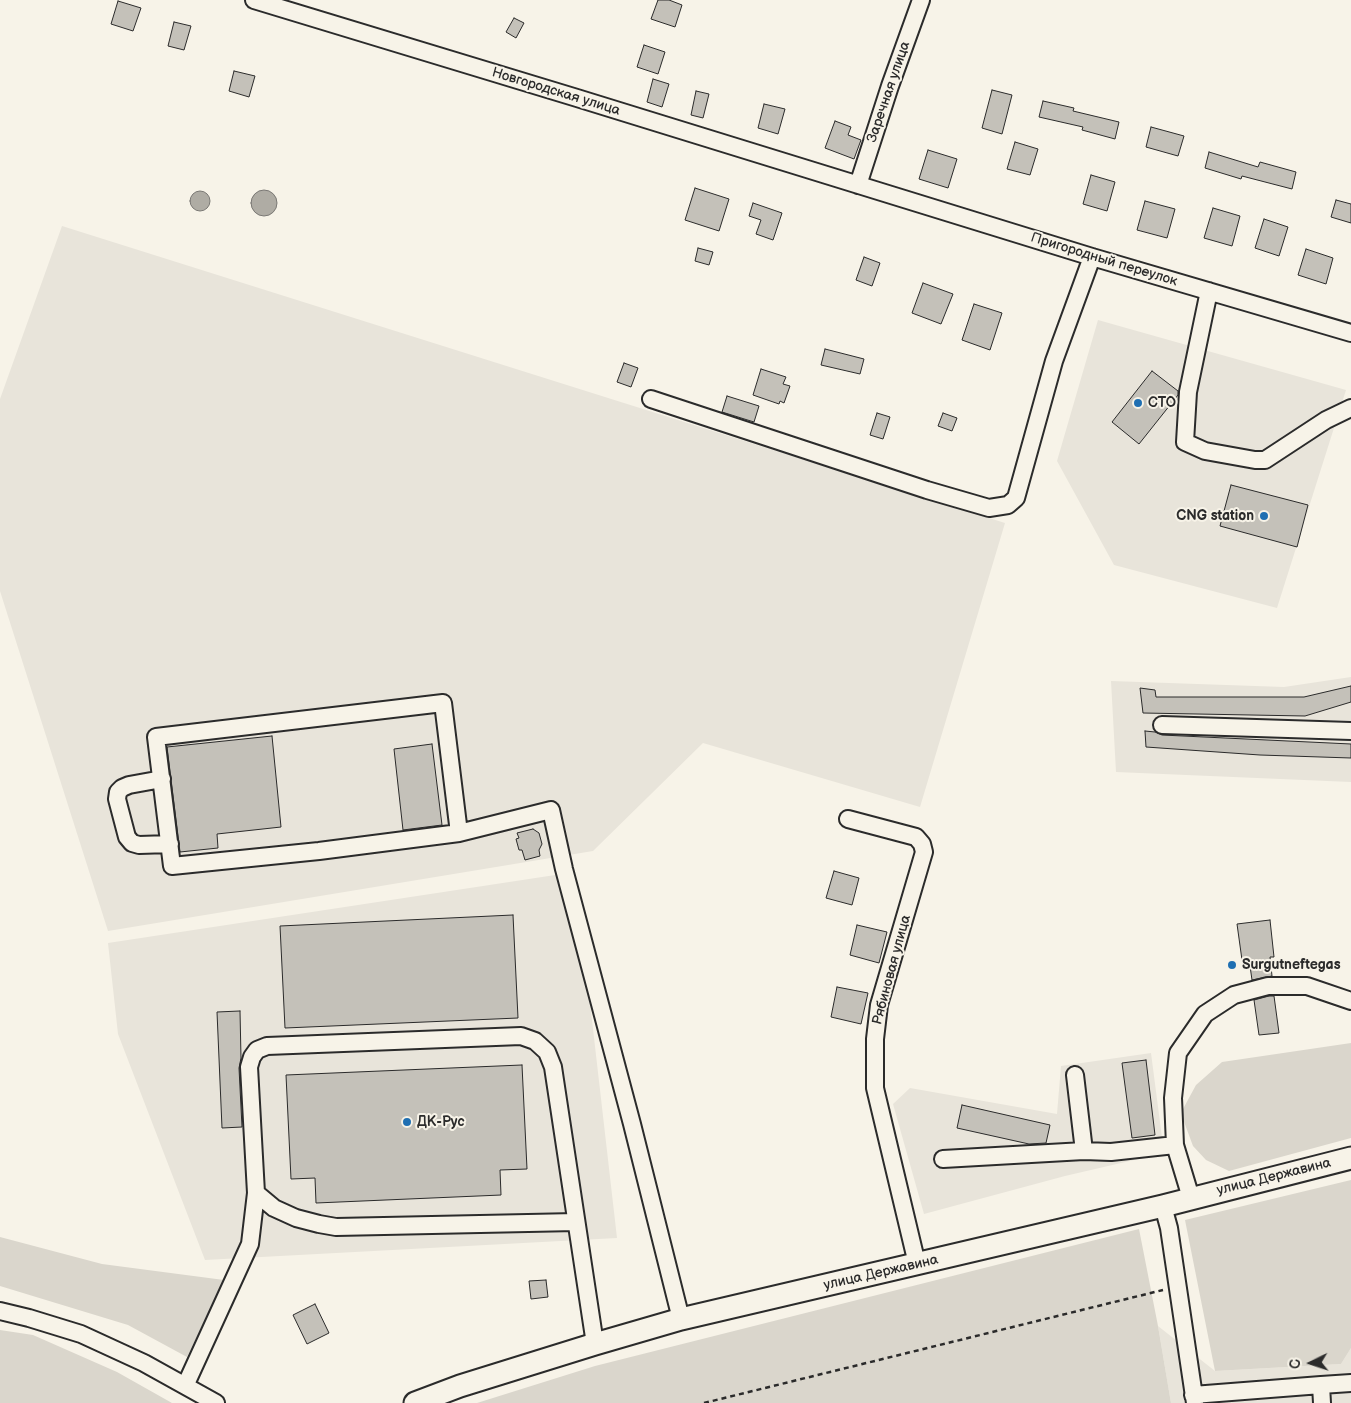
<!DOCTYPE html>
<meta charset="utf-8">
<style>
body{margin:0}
#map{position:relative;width:1351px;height:1403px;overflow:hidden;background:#f7f3e8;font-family:"Balsamiq Sans",sans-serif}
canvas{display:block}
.north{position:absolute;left:1286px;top:1338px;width:50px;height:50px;-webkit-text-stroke:4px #f7f3e8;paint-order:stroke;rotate:266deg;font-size:14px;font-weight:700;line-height:20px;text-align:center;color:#2b2b2b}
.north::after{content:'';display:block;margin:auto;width:18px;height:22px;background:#2b2b2b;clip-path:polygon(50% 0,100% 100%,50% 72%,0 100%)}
</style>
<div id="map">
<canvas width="1351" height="1403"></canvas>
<div class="north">С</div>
</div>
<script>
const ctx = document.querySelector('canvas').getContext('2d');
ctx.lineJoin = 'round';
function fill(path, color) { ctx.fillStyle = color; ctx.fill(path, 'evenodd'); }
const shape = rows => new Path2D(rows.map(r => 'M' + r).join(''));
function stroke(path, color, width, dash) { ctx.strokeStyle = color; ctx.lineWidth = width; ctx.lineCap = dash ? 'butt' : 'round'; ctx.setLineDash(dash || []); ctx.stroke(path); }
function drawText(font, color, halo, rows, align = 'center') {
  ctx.font = font + ' "Balsamiq Sans",sans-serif'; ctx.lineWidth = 4; ctx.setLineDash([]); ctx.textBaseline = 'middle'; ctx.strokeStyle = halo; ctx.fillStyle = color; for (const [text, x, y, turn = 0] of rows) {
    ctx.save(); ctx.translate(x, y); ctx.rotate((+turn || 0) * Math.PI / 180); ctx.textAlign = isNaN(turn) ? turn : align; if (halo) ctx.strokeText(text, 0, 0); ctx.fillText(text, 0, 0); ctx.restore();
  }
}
fill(shape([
 [62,226,1005,523,920,807,703,743,593,851,108,931,0,591,0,399],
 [1098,320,1346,390,1277,608,1114,565,1057,461],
 [1351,677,1351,782,1116,772,1111,681,1284,687],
 [575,872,617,1238,205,1260,118,1034,108,943],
 [1151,1053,1164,1153,1065,1176,924,1214,893,1104,910,1088,1057,1114,1061,1066],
 [1158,1326,1215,1371,1341,1364,1351,1348,1351,1403,1171,1403]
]), '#e8e4da');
fill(shape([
 [1351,1043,1351,1138,1229,1171,1206,1160,1193,1146,1183,1119,1183,1109,1196,1085,1222,1062],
 [1351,1180,1351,1348,1341,1364,1215,1371,1185,1220],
 [1139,1229,1158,1326,1171,1403,477,1403,595,1366],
 [0,1237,102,1264,224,1280,187,1357,128,1325,0,1286],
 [0,1330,33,1335,117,1372,172,1403,0,1403]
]), '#dad6cc');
const water = shape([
 '251 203a13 13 0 1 1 26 0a13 13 0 1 1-26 0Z',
 '190 201a10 10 0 1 1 20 0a10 10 0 1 1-20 0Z'
]);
fill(water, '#afaca4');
stroke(water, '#7a7874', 1);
const building = shape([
 [658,0,669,0,682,5,675,27,651,19,658,0],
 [118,1,141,8,133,31,111,24,118,1],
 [514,18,524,23,516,38,506,32,514,18],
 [174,22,191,26,184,50,168,46,174,22],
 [644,45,665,52,658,74,637,67,644,45],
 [234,71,255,76,249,97,229,91,234,71],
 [653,79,669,84,662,107,647,102,653,79],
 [992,90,1012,95,1002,134,982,128,992,90],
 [696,91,709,94,703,118,691,115,696,91],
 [1043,101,1074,108,1073,111,1119,122,1115,139,1082,130,1083,127,1039,117,1043,101],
 [764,104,785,109,778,134,758,128,764,104],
 [835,121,851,127,848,135,861,140,854,159,825,148,835,121],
 [1151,127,1184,136,1178,156,1146,147,1151,127],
 [1015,142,1038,149,1030,175,1007,169,1015,142],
 [928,150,957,159,948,188,919,179,928,150],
 [1209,152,1258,167,1260,162,1296,172,1292,189,1242,176,1241,179,1205,168,1209,152],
 [1091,175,1115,182,1107,211,1083,204,1091,175],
 [695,188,729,199,719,231,685,220,695,188],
 [1336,200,1351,204,1351,223,1331,217,1336,200],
 [1145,201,1175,209,1167,238,1137,230,1145,201],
 [753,203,782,213,773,240,756,234,761,220,749,216,753,203],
 [1213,208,1240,216,1232,246,1204,238,1213,208],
 [1264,219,1288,227,1279,256,1255,248,1264,219],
 [698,248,713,252,709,265,695,261,698,248],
 [1306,249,1333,258,1326,284,1298,275,1306,249],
 [864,257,880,263,872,286,856,280,864,257],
 [923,283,953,294,941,324,912,313,923,283],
 [974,304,1002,313,990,350,962,340,974,304],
 [825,349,864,359,860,374,821,365,825,349],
 [624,363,638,368,631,387,617,382,624,363],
 [761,369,786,377,783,384,790,386,784,403,780,401,779,404,753,395,761,369],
 [1152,371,1178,391,1178,395,1139,444,1112,422,1152,371],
 [727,396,759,406,754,422,722,412,727,396],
 [877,413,890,417,883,439,870,435,877,413],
 [943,413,957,418,952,431,938,426,943,413],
 [1231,485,1308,505,1297,547,1220,526,1231,485],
 [1351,686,1351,702,1305,716,1143,713,1140,688,1155,690,1156,697,1304,697,1351,686],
 [1145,731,1155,732,1162,735,1351,744,1351,758,1260,755,1146,747,1145,731],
 [272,736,281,827,217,834,218,848,180,852,167,747,272,736],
 [432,744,442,825,403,830,394,749,432,744],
 [533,829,539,833,542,844,539,850,540,856,525,860,522,850,519,850,516,839,519,838,517,833,533,829],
 [834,871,859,878,852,905,826,898,834,871],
 [513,915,518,1018,285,1028,280,926,513,915],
 [1270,920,1274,957,1270,957,1272,976,1252,980,1249,959,1242,960,1237,924,1270,920],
 [857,925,887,932,879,963,850,955,857,925],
 [837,987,868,993,861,1024,831,1017,837,987],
 [1269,996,1274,996,1279,1033,1259,1035,1254,1000,1269,996],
 [240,1011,241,1058,239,1068,242,1127,222,1128,217,1012,240,1011],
 [1146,1060,1155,1135,1132,1138,1122,1063,1146,1060],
 [522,1065,527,1169,500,1170,501,1195,316,1203,315,1178,291,1179,286,1075,522,1065],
 [962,1105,1050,1125,1046,1143,1029,1144,957,1128,962,1105],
 [546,1280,548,1297,531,1299,529,1281,546,1280],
 [315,1304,329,1333,307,1344,293,1315,315,1304]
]);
fill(building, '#c4c1b9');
stroke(building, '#2b2b2b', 1);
const minor = shape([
 [254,0,577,98,1092,257,1351,333],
 [858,185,890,86,921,0],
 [1209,291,1188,392,1185,442,1205,451,1255,460,1265,460,1326,420,1351,408],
 [651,399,927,490,989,508,1008,505,1016,498,1054,361,1092,257],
 [1162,725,1351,731],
 [162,779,129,785,122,788,118,792,117,799,127,837,132,843,139,845,170,844],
 [848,819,916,837,922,844,924,852,879,1005,875,1039,875,1088,917,1264],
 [459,833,443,703,156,737,172,866,319,851,459,833,551,810,564,869,632,1124,681,1319],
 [1075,1075,1084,1151,1111,1152,1175,1145],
 [943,1159,1084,1151],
 [1191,1198,1175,1145,1173,1098,1178,1053,1205,1014,1234,995,1268,986,1307,986,1351,1001],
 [1163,1206,1169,1228,1195,1403],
 [576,1222,336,1227,319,1224,296,1218,274,1208,256,1193,249,1067,252,1057,257,1050,267,1046,521,1036,535,1041,547,1052,553,1067,595,1344],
 [0,1311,29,1318,81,1334,144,1363,216,1403],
 [186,1384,250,1244,256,1193],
 [1321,1385,1351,1383],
 [1193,1395,1321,1385,1322,1403]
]);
const major = shape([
 [415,1403,460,1386,595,1344,681,1319,1163,1206,1351,1158]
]);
stroke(minor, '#2b2b2b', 20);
stroke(major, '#2b2b2b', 25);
stroke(shape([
 [704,1403,1163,1290]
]), '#2b2b2b', 2.5, [5, 4]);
stroke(minor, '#f7f3e8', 16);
stroke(major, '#f7f3e8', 21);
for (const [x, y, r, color] of [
 [1138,403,5,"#1f6fb2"],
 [1264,516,5,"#1f6fb2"],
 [1232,965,5,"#1f6fb2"],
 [407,1122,5,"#1f6fb2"]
]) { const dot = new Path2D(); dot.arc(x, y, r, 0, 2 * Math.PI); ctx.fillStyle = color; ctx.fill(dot); stroke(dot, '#f7f3e8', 2); }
drawText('14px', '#2b2b2b', '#f7f3e8', [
 ["Новгородская улица",556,92,17],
 ["Заречная улица",889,92,-71],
 ["Пригородный переулок",1104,260,17],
 ["Рябиновая улица",892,970,-75],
 ["улица Державина",1274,1177,-14],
 ["улица Державина",881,1273,-13]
]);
drawText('bold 14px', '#2b2b2b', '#f7f3e8', [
 ["СТО",1148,403],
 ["CNG station",1254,516,"right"],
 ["Surgutneftegas",1242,965],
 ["ДК-Рус",417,1122]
], 'left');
</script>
